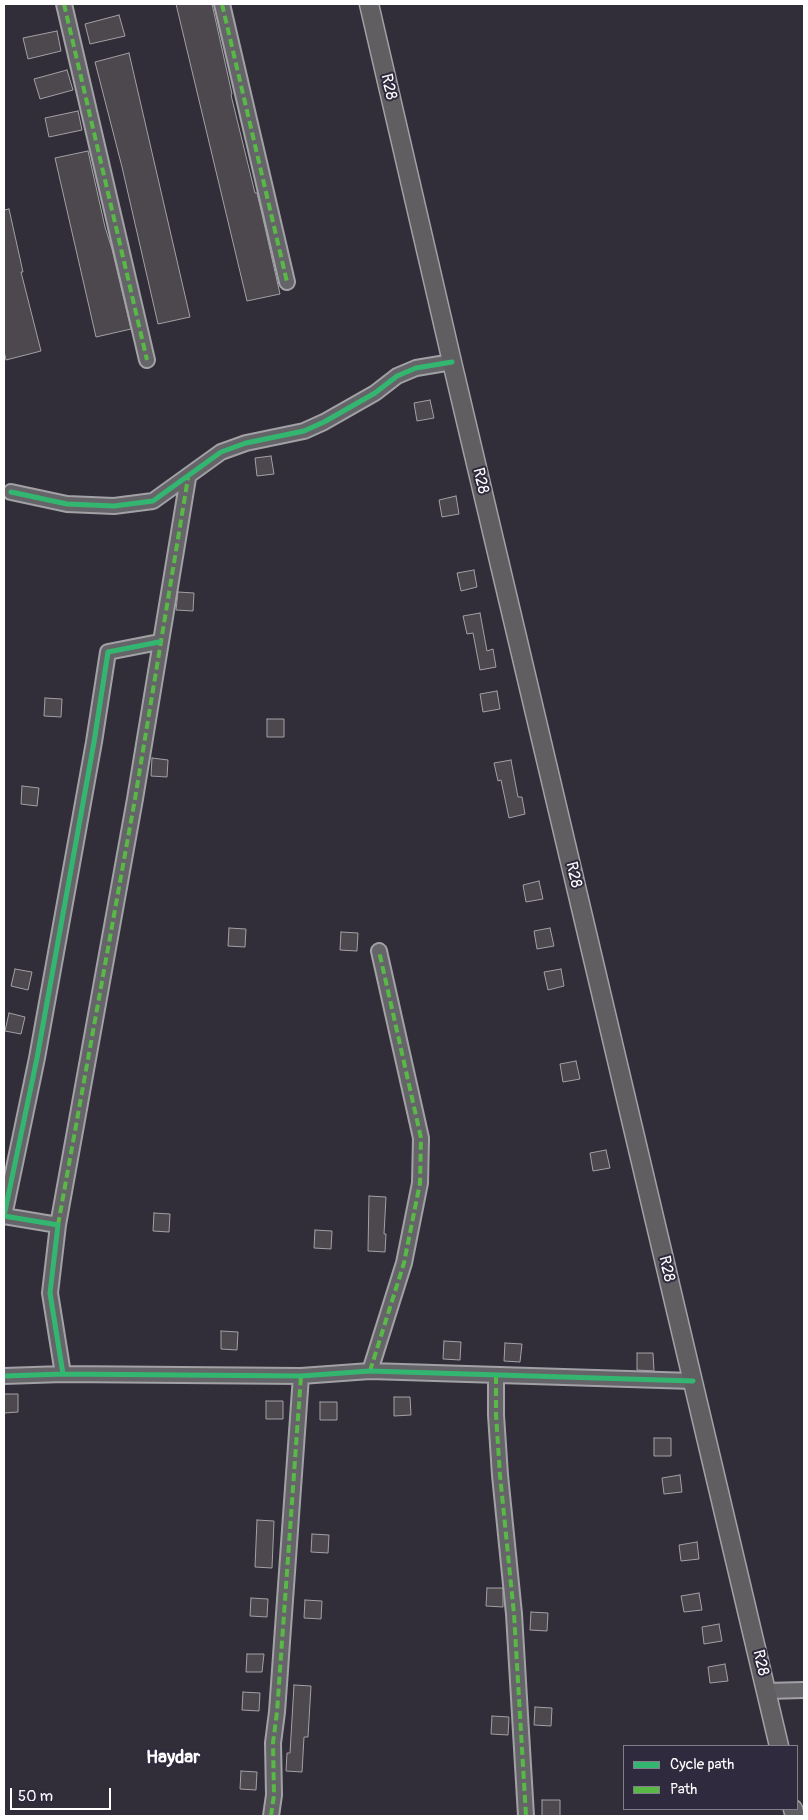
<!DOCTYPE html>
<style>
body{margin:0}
#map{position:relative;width:808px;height:1820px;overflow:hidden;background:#312e39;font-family:Pangolin,sans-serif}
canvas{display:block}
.frame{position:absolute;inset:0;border:5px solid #fff;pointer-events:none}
.legend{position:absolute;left:623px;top:1745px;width:175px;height:65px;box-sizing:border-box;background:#2f2a3d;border:1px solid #827f8b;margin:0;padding:6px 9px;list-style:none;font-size:15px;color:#fff}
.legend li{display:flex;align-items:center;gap:10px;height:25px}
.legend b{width:25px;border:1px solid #827f8b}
.scale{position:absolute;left:10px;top:1788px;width:101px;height:22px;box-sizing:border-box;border:2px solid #fff;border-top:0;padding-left:6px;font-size:15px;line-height:18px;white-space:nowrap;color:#fff;-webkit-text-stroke:4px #2f2a3d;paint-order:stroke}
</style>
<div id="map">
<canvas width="808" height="1820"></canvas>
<div class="frame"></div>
<ul class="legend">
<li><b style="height:6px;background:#33b770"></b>Cycle path</li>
<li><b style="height:6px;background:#58b947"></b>Path</li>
</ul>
<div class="scale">50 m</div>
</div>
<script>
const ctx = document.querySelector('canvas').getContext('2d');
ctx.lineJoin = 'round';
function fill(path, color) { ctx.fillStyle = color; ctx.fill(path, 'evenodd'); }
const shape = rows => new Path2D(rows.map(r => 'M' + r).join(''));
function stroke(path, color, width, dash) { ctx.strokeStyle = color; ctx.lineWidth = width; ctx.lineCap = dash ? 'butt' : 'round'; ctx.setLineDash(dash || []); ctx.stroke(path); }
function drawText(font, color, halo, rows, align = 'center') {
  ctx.font = font + ' Pangolin,sans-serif'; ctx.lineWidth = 4; ctx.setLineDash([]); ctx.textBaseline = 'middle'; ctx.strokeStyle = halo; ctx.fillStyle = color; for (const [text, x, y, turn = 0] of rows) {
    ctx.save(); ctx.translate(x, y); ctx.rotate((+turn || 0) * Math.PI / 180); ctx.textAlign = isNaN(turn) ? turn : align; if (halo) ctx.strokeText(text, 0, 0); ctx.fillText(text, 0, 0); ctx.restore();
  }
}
const building = shape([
 [176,4,212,4,232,94,231,95,255,193,257,193,262,214,280,294,247,301,176,4],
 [119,15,125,36,90,44,85,24,119,15],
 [57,31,61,51,28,59,23,38,57,31],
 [129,53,190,317,158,324,122,167,95,62,129,53],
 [67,70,73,90,40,99,34,79,67,70],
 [78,111,82,130,49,137,45,118,78,111],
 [88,151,105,227,112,249,131,329,96,337,55,158,88,151],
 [9,209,23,272,21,272,41,351,6,360,4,351,4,210,9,209],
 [430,400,434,418,417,421,414,403,430,400],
 [271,456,274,474,257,476,255,458,271,456],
 [456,496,459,514,442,517,439,500,456,496],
 [474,570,477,587,461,591,457,573,474,570],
 [178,592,194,593,193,611,176,610,178,592],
 [480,613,487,651,493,649,496,667,480,670,473,633,467,634,463,616,480,613],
 [497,691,500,709,483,712,480,694,497,691],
 [45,698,62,699,61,717,44,716,45,698],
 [267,719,284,719,284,737,267,737,267,719],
 [152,758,168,760,167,777,151,776,152,758],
 [511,760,518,797,522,797,525,814,509,818,501,780,498,781,494,763,511,760],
 [22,786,39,788,37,806,21,804,22,786],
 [539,881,543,899,526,902,523,885,539,881],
 [229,928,246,929,245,947,228,946,229,928],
 [550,928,554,946,537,949,534,931,550,928],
 [341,932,358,933,357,951,340,950,341,932],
 [15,969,32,972,28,990,11,986,15,969],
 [561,969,564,986,548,990,544,972,561,969],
 [9,1013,25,1017,21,1034,5,1031,9,1013],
 [576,1061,580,1079,563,1082,560,1064,576,1061],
 [606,1150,610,1168,593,1171,590,1153,606,1150],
 [369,1196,386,1197,384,1234,386,1234,385,1252,368,1251,369,1196],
 [154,1213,170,1214,169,1232,153,1231,154,1213],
 [315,1230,332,1231,331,1249,314,1248,315,1230],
 [221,1331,238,1332,237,1350,221,1349,221,1331],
 [444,1341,461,1342,460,1360,443,1359,444,1341],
 [505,1343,522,1344,520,1362,504,1361,505,1343],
 [637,1353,653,1353,654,1371,637,1370,637,1353],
 [4,1394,18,1394,18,1412,4,1413,4,1394],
 [394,1397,410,1397,411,1415,394,1416,394,1397],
 [266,1401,283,1401,283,1419,266,1419,266,1401],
 [320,1402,337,1402,337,1420,320,1420,320,1402],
 [654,1438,671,1438,671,1456,654,1456,654,1438],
 [680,1475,682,1492,664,1494,662,1478,680,1475],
 [257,1520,274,1521,272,1568,255,1567,257,1520],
 [312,1534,329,1535,328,1553,311,1552,312,1534],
 [697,1542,699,1559,681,1561,679,1545,697,1542],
 [487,1588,503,1588,503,1607,486,1606,487,1588],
 [699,1593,702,1610,684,1612,681,1596,699,1593],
 [251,1598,268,1599,267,1617,250,1616,251,1598],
 [305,1600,322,1601,321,1619,304,1618,305,1600],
 [531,1612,548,1613,547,1631,530,1630,531,1612],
 [719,1624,722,1641,704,1644,702,1627,719,1624],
 [247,1654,264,1654,262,1672,246,1672,247,1654],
 [725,1664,728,1681,710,1683,708,1667,725,1664],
 [294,1685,311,1686,308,1737,304,1737,302,1772,286,1771,287,1753,290,1753,294,1685],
 [243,1692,260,1693,259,1711,242,1710,243,1692],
 [535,1707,552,1708,551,1726,534,1725,535,1707],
 [492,1716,509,1717,508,1735,491,1734,492,1716],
 [241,1771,257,1772,256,1790,240,1789,241,1771],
 [542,1800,560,1800,560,1816,542,1816,542,1800]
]);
fill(building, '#4c484d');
stroke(building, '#a2a1a6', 1);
const minor = shape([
 [64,4,147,360],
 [222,4,287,282],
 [11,492,67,504,114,506,153,501,221,452,246,443,304,431,324,422,375,393,397,376,416,368,452,362],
 [58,1225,135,799,188,478],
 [370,1371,404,1263,420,1183,421,1138,379,951],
 [63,1374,50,1293,58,1225,4,1216,37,1058,94,742,108,652,159,642],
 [4,1376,63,1374,301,1376,370,1371,693,1381],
 [496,1376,496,1415,500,1475,514,1614,526,1816],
 [766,1691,804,1690],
 [271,1816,274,1795,273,1743,277,1712,301,1376]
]);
const major = shape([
 [369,4,452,362,779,1746],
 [793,1809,795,1816]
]);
stroke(minor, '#a2a1a6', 18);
stroke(major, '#a2a1a6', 21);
stroke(minor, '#656469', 14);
stroke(major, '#615e62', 18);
stroke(shape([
 [64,4,147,360],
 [222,4,287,282],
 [58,1225,135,799,188,478],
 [370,1371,404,1263,420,1183,421,1138,379,951],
 [496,1376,496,1415,500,1475,514,1614,526,1816],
 [271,1816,274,1795,273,1743,277,1712,301,1376]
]), '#58b947', 4, [8, 4]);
stroke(shape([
 [11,492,67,504,114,506,153,501,221,452,246,443,304,431,324,422,375,393,397,376,416,368,452,362],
 [63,1374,50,1293,58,1225,4,1216,37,1058,94,742,108,652,159,642],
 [4,1376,63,1374,301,1376,370,1371,693,1381]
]), '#33b770', 5);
drawText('16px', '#fff', '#2f2a3d', [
 ["R28",388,87,77],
 ["R28",480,481,77],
 ["R28",573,875,77],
 ["R28",666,1269,77],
 ["R28",760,1663,77]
]);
drawText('bold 19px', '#fff', '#2f2a3d', [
 ["Haydar",173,1758]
]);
</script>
